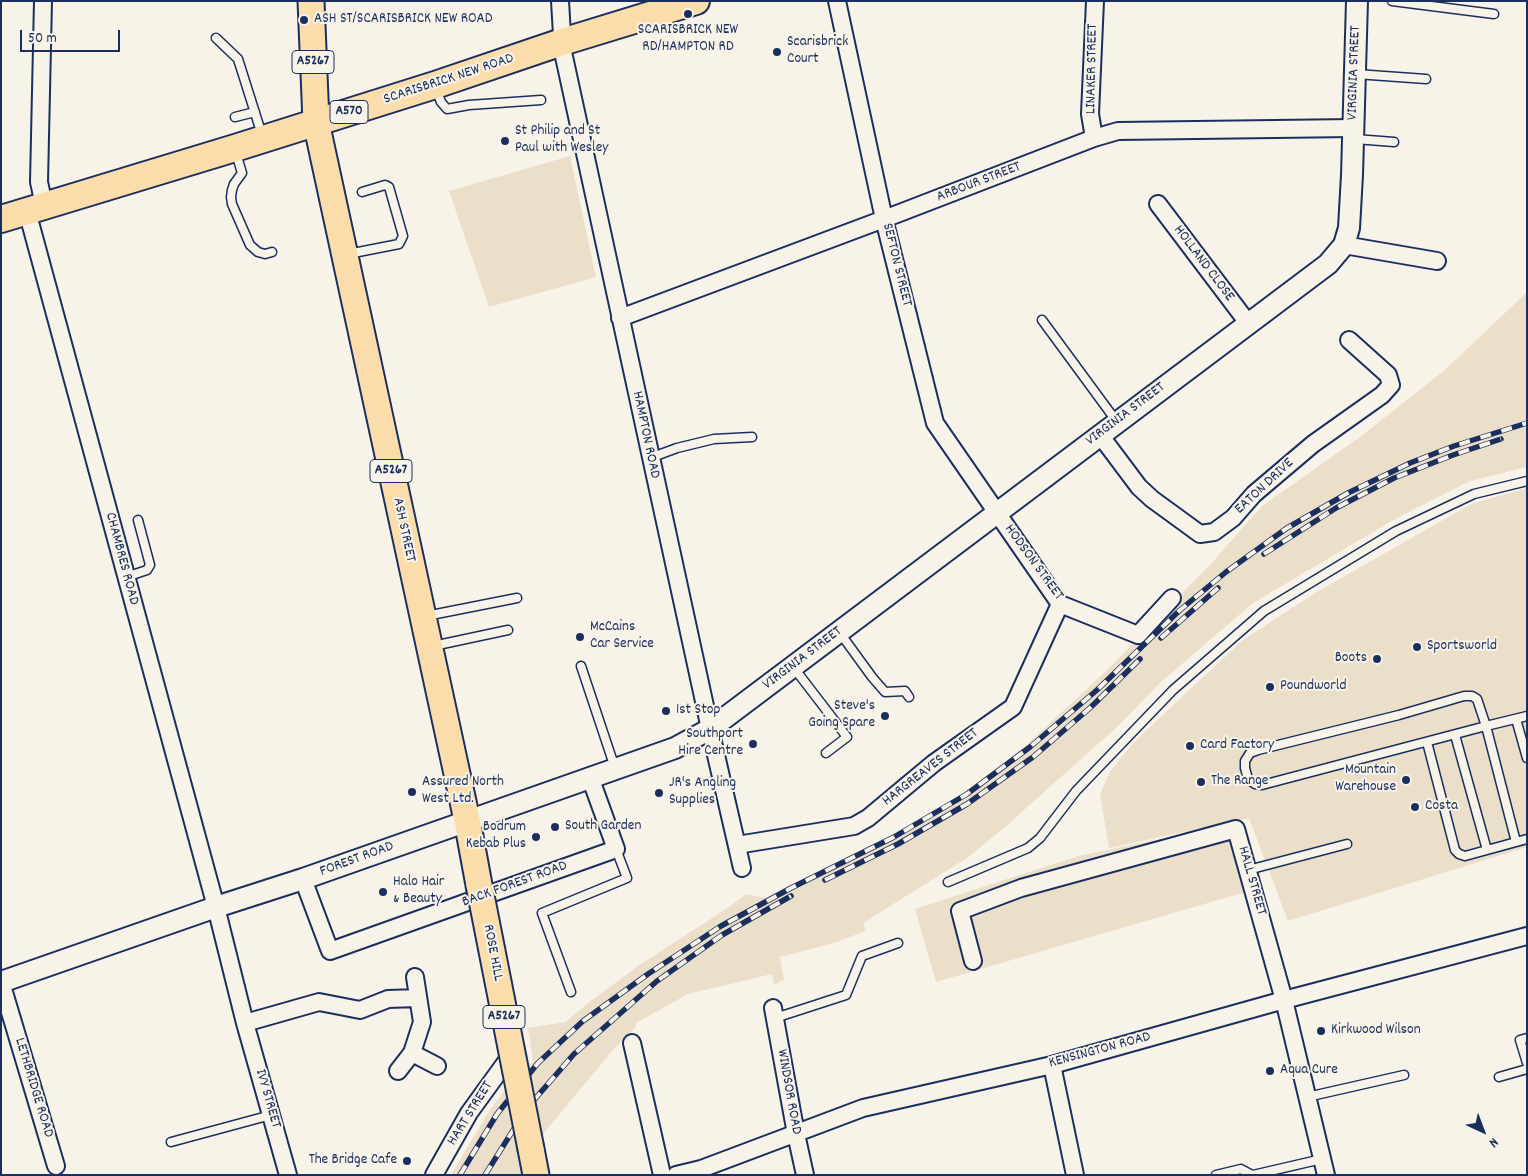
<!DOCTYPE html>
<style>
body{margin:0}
#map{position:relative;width:1528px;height:1176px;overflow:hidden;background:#f7f3e8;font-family:Dekko,sans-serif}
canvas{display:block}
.frame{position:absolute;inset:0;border:2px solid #1b2f5e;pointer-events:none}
.north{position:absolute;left:1458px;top:1106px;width:50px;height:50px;-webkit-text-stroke:4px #f7f3e8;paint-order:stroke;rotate:137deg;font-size:14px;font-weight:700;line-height:20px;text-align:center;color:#1b2f5e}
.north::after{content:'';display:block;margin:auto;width:18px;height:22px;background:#1b2f5e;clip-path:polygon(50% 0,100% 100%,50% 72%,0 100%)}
.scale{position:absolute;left:20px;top:30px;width:100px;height:22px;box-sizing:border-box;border:2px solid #1b2f5e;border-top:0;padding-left:6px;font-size:15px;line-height:18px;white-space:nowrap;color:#1b2f5e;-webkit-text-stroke:4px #f7f3e8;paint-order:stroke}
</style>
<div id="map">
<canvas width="1528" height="1176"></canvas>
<div class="frame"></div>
<div class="north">N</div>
<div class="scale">50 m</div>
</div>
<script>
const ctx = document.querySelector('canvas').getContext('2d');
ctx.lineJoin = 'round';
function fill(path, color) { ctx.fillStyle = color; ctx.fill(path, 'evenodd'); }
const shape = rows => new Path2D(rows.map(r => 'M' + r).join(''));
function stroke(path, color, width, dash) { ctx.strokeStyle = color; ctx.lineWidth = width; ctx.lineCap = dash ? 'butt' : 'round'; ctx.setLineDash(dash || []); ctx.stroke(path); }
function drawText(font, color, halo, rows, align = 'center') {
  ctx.font = font + ' Dekko,sans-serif'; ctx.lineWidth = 4; ctx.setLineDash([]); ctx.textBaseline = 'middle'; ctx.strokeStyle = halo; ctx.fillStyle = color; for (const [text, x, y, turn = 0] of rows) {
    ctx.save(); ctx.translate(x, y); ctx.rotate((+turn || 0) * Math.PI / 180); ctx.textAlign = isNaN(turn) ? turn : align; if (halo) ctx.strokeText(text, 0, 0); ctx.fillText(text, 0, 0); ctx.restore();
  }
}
fill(shape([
 [570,156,596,277,489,307,449,191],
 [1527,292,1527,467,1470,481,1395,519,1253,603,1162,681,1117,727,1006,826,970,856,863,923,866,931,834,943,780,957,784,980,774,985,772,974,688,994,636,1023,636,1027,612,1051,523,1158,524,1175,451,1175,489,1111,508,1086,533,1061,528,1028,565,1022,587,1004,638,966,729,907,746,894,765,898,853,860,952,802,1024,747,1102,675,1210,565,1262,506,1360,437,1446,369],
 [1527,488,1527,847,1288,921,1249,818,1109,848,1100,794,1111,770,1135,741,1243,640,1315,593,1471,504],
 [1232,824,1249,891,936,982,915,909,1078,856]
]), '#ecdfca');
const service = shape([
 [1392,1,1494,14],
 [216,38,238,59,262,135],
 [1356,74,1426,79],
 [436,89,441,102,447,109,469,105,541,100],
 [235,117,255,112],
 [1355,139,1394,142],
 [236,153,242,173,234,184,232,190,231,197,232,204,250,245,258,252,265,254,272,252],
 [348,254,399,244,403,236,389,187,385,185,362,192],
 [1042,320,1117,422],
 [650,458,677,448,714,439,752,437],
 [126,577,147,570,150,565,138,520],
 [426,616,517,598],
 [840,633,872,677,885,692,905,691,909,697],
 [433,646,508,630],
 [581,666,615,768],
 [794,668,847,737,826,753],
 [1516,719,1527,758],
 [1455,735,1487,850],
 [1427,742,1455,850,1459,854,1465,856,1527,839],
 [1516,842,1486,726,1262,785,1255,784,1248,779,1245,768,1245,761,1250,753,1258,750,1399,715,1464,696,1472,696,1477,699,1486,726,1527,716],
 [1248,870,1347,844],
 [948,882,1028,848,1040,838,1076,791,1173,690,1264,611,1396,531,1474,494,1527,481],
 [571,992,542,913,627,878,616,849],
 [775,1018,846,995,862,956,898,943],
 [1527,1038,1520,1040,1527,1063],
 [1499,1077,1527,1069],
 [1307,1097,1404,1075],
 [171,1142,271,1115],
 [1216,1175,1241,1169,1252,1175],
 [1253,1175,1322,1159]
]);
const minor = shape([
 [43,1,39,182,44,205],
 [560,1,563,52,710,729,742,868],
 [837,1,884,219,935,423,1060,604,1138,635,1172,598],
 [1094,138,1090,114,1095,1],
 [1158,204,1248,323],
 [27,211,216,907,245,1023,288,1175],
 [1344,245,1437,261],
 [620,318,884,219,1094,138,1118,131,1353,128],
 [1100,435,1139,487,1152,499,1200,534,1214,532,1233,518,1254,494,1313,444,1382,395,1391,385,1388,375,1349,340],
 [737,845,854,826,868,818,934,763,1013,707,1060,604],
 [303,879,330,951,616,849,590,777],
 [973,961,960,911,1021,888,1236,829,1284,1000,1326,1175],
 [1,982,56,1166],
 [773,1008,796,1134,805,1175],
 [245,1023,319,1002,360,1010,388,999,418,998],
 [632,1043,662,1175],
 [412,1053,437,1066],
 [1052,1065,1075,1175],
 [398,1071,412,1053,422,1022,415,977],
 [434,1175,469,1113,511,1055],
 [676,1175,701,1169,863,1108,1052,1065,1284,1000,1527,936]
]);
const tertiary = shape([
 [1,982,216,907,303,879,675,748,710,729,1328,264,1344,245,1349,228,1352,175,1357,1]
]);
const primary = shape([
 [311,1,316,122,467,820,479,885],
 [531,1149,536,1175]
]);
const trunk = shape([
 [1,219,235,148,435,85,562,42,696,1]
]);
stroke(service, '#1b2f5e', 11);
stroke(minor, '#1b2f5e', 20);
stroke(tertiary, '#1b2f5e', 24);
stroke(primary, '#1b2f5e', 29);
stroke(trunk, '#1b2f5e', 30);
stroke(service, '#f7f3e8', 8);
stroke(minor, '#f7f3e8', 16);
stroke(tertiary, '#f7f3e8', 20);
stroke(primary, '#fbddab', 25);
stroke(trunk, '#fbddab', 26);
const rail = shape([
 [1264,554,1336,508,1394,478,1453,455,1501,439],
 [1161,638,1218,588],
 [825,880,898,844,967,804,1033,757,1091,707,1140,659],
 [460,1175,497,1114,538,1063,583,1021,648,974,721,926,791,888,894,837,967,794,1030,747,1097,690,1180,610,1226,572,1287,528,1348,493,1410,463,1454,446,1527,423],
 [485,1175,527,1108,574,1054,657,981,722,935,791,896]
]);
stroke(rail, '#1b2f5e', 5.5);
stroke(rail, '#f7f3e8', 4, [11]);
const primaryBridge = shape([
 [479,885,531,1149]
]);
stroke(primaryBridge, '#1b2f5e', 29, []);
stroke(primaryBridge, '#fbddab', 25);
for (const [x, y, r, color] of [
 [688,14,5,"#1b2f5e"],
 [304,20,5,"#1b2f5e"],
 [777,52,5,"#1b2f5e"],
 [505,141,5,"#1b2f5e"],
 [580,637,5,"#1b2f5e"],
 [1417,647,5,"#1b2f5e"],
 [1377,659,5,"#1b2f5e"],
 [1270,687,5,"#1b2f5e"],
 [666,711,5,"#1b2f5e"],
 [885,716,5,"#1b2f5e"],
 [753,744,5,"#1b2f5e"],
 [1190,746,5,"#1b2f5e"],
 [1406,780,5,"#1b2f5e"],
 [1201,782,5,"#1b2f5e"],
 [412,792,5,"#1b2f5e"],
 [659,793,5,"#1b2f5e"],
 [1415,807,5,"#1b2f5e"],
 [555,827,5,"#1b2f5e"],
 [536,837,5,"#1b2f5e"],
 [383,892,5,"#1b2f5e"],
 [1321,1031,5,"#1b2f5e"],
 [1270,1071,5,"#1b2f5e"],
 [407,1161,5,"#1b2f5e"]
]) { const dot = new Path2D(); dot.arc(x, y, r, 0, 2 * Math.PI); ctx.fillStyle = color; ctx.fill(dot); stroke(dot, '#f7f3e8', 2); }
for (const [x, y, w] of [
 [313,62,42],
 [349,112,38],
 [391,471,42],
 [504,1017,42]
]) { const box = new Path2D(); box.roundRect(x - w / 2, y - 11.5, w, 23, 4); ctx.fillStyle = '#f7f3e8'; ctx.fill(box); stroke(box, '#1b2f5e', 1); }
drawText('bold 14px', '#1b2f5e', null, [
 ["A5267",313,62],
 ["A570",349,112],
 ["A5267",391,471],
 ["A5267",504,1017]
]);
drawText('15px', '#1b2f5e', '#f7f3e8', [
 ["ASH ST/SCARISBRICK NEW ROAD",314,20],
 ["SCARISBRICK NEW",688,31,"center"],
 ["RD/HAMPTON RD",688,48,"center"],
 ["Scarisbrick",787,43],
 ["Court",787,60],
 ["St Philip and St",515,132],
 ["Paul with Wesley",515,149],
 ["McCains",590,628],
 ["Car Service",590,645],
 ["Sportsworld",1427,647],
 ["Boots",1367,659,"right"],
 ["Poundworld",1280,687],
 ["Steve's",875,707,"right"],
 ["Going Spare",875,724,"right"],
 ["1st Stop",676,711],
 ["Southport",743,735,"right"],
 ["Hire Centre",743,752,"right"],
 ["Card Factory",1200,746],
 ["Mountain",1396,771,"right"],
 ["Warehouse",1396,788,"right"],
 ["The Range",1211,782],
 ["Assured North",422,783],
 ["West Ltd.",422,800],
 ["JR's Angling",669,784],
 ["Supplies",669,801],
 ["Costa",1425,807],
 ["South Garden",565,827],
 ["Bodrum",526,828,"right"],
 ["Kebab Plus",526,845,"right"],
 ["Halo Hair",393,883],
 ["& Beauty",393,900],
 ["Kirkwood Wilson",1331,1031],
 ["Aqua Cure",1280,1071],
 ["The Bridge Cafe",397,1161,"right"]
], 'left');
drawText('15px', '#1b2f5e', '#f7f3e8', [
 ["LINAKER STREET",1093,69,-89],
 ["VIRGINIA STREET",1355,73,-88],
 ["SCARISBRICK NEW ROAD",449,80,-18],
 ["ARBOUR STREET",979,183,-21],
 ["HOLLAND CLOSE",1203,264,53],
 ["SEFTON STREET",896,265,76],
 ["VIRGINIA STREET",1126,415,-37],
 ["HAMPTON ROAD",645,435,78],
 ["EATON DRIVE",1265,487,-43],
 ["ASH STREET",403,530,78],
 ["CHAMBRES ROAD",121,559,75],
 ["HODSON STREET",1033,563,54],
 ["VIRGINIA STREET",803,659,-37],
 ["HARGREAVES STREET",931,768,-38],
 ["FOREST ROAD",357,860,-20],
 ["HALL STREET",1251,881,74],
 ["BACK FOREST ROAD",515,885,-20],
 ["ROSE HILL",492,953,79],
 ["KENSINGTON ROAD",1100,1051,-15],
 ["LETHBRIDGE ROAD",33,1088,73],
 ["WINDSOR ROAD",788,1092,80],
 ["IVY STREET",267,1099,74],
 ["HART STREET",471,1114,-58]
]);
</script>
